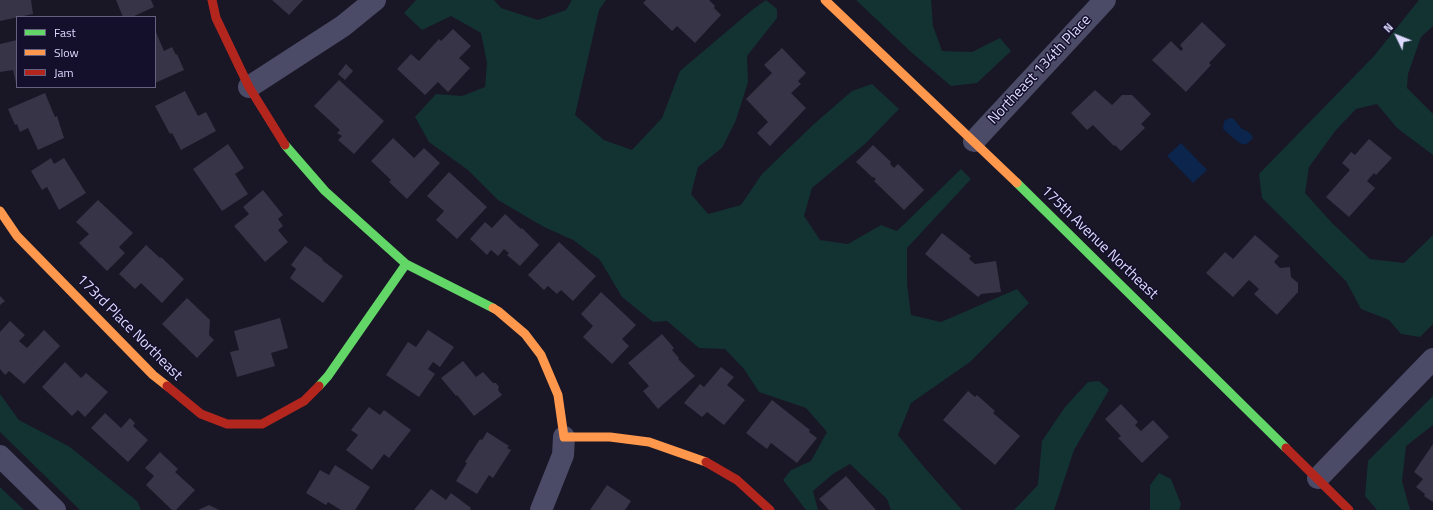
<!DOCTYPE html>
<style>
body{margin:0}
#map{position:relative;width:1433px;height:510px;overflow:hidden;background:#191626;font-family:"Titillium Web",sans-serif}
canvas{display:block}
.legend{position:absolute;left:16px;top:16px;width:140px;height:72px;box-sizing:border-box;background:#14102c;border:1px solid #656180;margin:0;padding:5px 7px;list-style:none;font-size:12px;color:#dedaff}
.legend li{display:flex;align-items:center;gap:8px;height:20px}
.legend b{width:20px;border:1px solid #656180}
.north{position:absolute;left:1377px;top:16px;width:40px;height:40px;-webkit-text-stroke:3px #14102c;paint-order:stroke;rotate:313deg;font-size:11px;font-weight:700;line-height:16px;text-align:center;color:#dedaff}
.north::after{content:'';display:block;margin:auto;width:14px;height:18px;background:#dedaff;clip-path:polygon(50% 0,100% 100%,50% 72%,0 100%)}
</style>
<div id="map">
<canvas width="1433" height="510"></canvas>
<ul class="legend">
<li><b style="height:5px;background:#63d668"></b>Fast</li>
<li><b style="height:5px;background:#ff974d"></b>Slow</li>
<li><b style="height:5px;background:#b3261e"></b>Jam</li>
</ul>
<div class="north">N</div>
</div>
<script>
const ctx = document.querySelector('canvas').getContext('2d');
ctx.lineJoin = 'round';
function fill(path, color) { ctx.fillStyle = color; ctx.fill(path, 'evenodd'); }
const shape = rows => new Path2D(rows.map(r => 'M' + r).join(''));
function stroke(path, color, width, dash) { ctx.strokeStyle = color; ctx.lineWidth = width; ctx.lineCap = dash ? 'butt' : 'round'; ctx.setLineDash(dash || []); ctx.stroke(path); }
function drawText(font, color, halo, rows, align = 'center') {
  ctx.font = font + ' "Titillium Web",sans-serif'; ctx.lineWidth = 3; ctx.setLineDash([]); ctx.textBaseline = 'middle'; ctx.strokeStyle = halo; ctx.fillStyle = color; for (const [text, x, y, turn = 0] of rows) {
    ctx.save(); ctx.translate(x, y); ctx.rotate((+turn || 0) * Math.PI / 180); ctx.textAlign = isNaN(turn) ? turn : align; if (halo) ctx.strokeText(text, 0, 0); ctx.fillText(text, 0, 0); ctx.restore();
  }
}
fill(shape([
 [416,0,494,0,501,8,538,20,566,10,572,0,606,0,599,10,575,115,604,140,632,150,662,118,680,71,752,10,766,0,777,9,777,18,747,56,748,82,736,120,722,148,698,167,691,194,708,214,741,205,762,174,814,124,852,91,872,84,899,109,866,143,812,188,804,216,820,240,848,244,881,225,897,231,961,169,971,179,907,248,907,284,911,315,941,322,1017,289,1029,303,970,362,911,403,898,435,924,467,962,510,891,510,887,499,850,464,833,474,813,491,818,510,806,510,783,480,791,470,811,461,827,432,806,408,759,392,744,369,725,349,699,348,667,321,653,322,622,297,600,260,573,240,544,227,498,200,468,170,429,142,415,117,436,94,462,96,485,87,487,63,481,33,451,16,422,30,404,13],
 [856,0,931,0,933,26,942,51,972,52,1000,38,1011,51,977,83,951,86,911,52],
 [1419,0,1433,0,1433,26,1421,37,1408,74,1407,88,1433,114,1433,155,1397,128,1377,104,1356,109,1336,130,1309,167,1305,193,1332,223,1370,259,1404,263,1433,235,1433,324,1420,337,1401,334,1389,320,1361,309,1346,281,1262,198,1259,174,1374,56],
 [1099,381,1109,390,1074,450,1054,510,1014,510,1038,485,1042,441,1065,407,1088,382],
 [0,394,19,420,70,447,137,501,141,510,80,510,0,432],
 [1433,396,1433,425,1406,446,1402,481,1410,510,1377,510,1365,496,1368,461],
 [1159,473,1171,479,1181,504,1179,510,1150,510,1150,485],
 [0,487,24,510,0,510]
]), '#133232');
fill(shape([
 [1230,118,1234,119,1242,129,1247,131,1252,135,1253,138,1247,144,1242,144,1238,142,1223,129,1224,121],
 [1181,143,1207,170,1193,183,1167,156]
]), '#0b254c');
fill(shape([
 [0,0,31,0,33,14,0,21],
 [116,0,151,0,154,7,132,17,123,17],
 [272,0,303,0,289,15],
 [646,0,709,0,715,6,714,8,721,15,695,43,677,26,672,31,643,3],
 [1202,22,1226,45,1209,63,1211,65,1186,92,1152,60,1171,41,1181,51,1183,49,1180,45],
 [453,29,471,46,459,58,470,68,448,92,438,82,425,95,397,69,411,54,419,61,439,39,441,41],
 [155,30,164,51,172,47,176,55,177,54,184,70,155,83],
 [17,40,17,83,16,83,13,70,0,72,0,44],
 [782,48,806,73,798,81,801,84,791,93,806,108,770,146,757,133,768,122,746,99,772,73,764,65],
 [346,64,353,71,345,80,338,74],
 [339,80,384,121,354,154,338,140,342,136,337,133,340,130,314,106],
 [1095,90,1112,105,1122,95,1132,95,1151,114,1141,124,1145,128,1121,151,1115,145,1114,146,1093,125,1087,130,1071,113],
 [185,91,198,116,206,112,216,131,181,150,172,133,170,134,155,106],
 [45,93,55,117,57,116,64,138,38,150,28,128,20,132,17,124,15,125,8,109],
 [393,138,414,158,424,148,440,163,407,199,389,182,391,180,371,161],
 [1369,139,1392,158,1376,175,1374,173,1367,181,1375,188,1349,217,1326,197,1350,170,1342,163,1351,152,1355,155],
 [228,144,244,168,235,174,248,194,222,211,193,169],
 [873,145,891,162,890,164,894,168,898,164,924,190,904,210,874,181,876,179,873,177,872,177,856,162],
 [51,158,54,164,64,158,86,193,59,210,47,187,42,190,31,171],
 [449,172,487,207,457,239,436,220,444,211,427,196],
 [263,190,283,215,278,219,283,226,278,230,288,242,265,262,234,226,249,214,243,207],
 [98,200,133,233,119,247,125,253,107,271,79,243,89,234,76,222],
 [505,214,521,229,522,228,539,245,520,266,507,255,509,253,504,249,498,256,491,250,487,255,470,239,485,222,492,228],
 [942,233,971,256,969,259,975,264,996,261,1001,292,981,294,978,297,925,254],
 [1255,235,1279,256,1274,262,1280,268,1290,267,1291,277,1298,283,1298,292,1277,315,1254,294,1259,289,1249,280,1233,297,1206,273,1225,252,1233,259],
 [559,242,596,276,573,301,561,290,557,294,548,286,544,290,528,275],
 [146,245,160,258,161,257,184,279,162,303,141,283,135,289,119,274],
 [305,246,323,259,322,260,343,276,323,303,290,278,296,269,291,265],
 [601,292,636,325,622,339,629,346,612,364,583,337,593,326,581,314],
 [0,296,5,301,0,305],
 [187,298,210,320,209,335,214,340,197,358,162,324],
 [280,318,288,348,271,353,275,366,237,377,230,352,239,350,234,331],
 [10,321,25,335,19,341,27,348,44,330,60,346,24,384,9,371,5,375,0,369,0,332],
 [428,330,454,347,440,367,433,362,428,369,435,374,419,397,386,375,408,342,416,347],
 [662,334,674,348,672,350,679,358,678,359,695,376,658,409,643,391,649,386,628,363],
 [463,361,476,377,483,372,493,383,496,383,499,387,498,390,502,395,474,416,457,395,456,396,441,378],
 [65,362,81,378,86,373,108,392,85,417,78,410,72,416,42,387],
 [721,367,734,377,727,385,745,400,724,425,707,412,702,417,684,403,700,384,704,387],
 [968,391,975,397,977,395,995,411,993,413,1020,436,995,465,943,420],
 [772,400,810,430,809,432,817,438,797,463,771,443,767,449,746,433],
 [1121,404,1138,422,1135,425,1141,431,1153,420,1169,437,1142,463,1118,438,1121,436,1105,419],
 [369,407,380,415,384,410,411,430,389,458,384,454,372,470,346,450,358,435,351,430],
 [105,413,121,428,130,418,135,423,133,426,148,440,128,462,91,428],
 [487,432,509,446,507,448,511,450,493,478,489,475,477,494,456,481,467,463,465,462,480,439,482,440],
 [1433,444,1433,502,1424,496,1425,494,1416,487,1423,479,1414,472],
 [160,452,178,469,175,472,195,490,176,510,172,510,146,485,154,476,145,468],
 [335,465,370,487,355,510,341,510,328,502,326,505,306,493,320,470,329,475],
 [846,476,876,510,829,510,819,499],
 [607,485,631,501,625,510,590,510],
 [431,489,446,500,451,493,471,508,470,510,414,510],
 [209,505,219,510,198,510]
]), '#383447');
stroke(shape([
 [249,87,343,26,375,0],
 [974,141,1105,0],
 [0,456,55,510],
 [1318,478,1433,359],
 [541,510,563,455,564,437]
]), '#4c4b67', 22);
stroke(shape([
 [285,145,325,191,406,264,493,308],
 [1017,183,1286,448],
 [319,386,328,376,406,264]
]), '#63d668', 9);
stroke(shape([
 [825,0,1017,183],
 [0,211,17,236,153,375,167,386],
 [493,308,498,311,525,334,541,355,558,395,564,437,610,437,649,442,706,462]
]), '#ff974d', 9);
stroke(shape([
 [212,0,216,18,249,87,285,145],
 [167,386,201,414,227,424,262,424,304,401,319,386],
 [1286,448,1349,510],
 [706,462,737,480,770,510]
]), '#b3261e', 9);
drawText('15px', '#dedaff', '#14102c', [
 ["Northeast 134th Place",1040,70,-47],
 ["175th Avenue Northeast",1099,243,44],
 ["173rd Place Northeast",129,328,45]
]);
</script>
